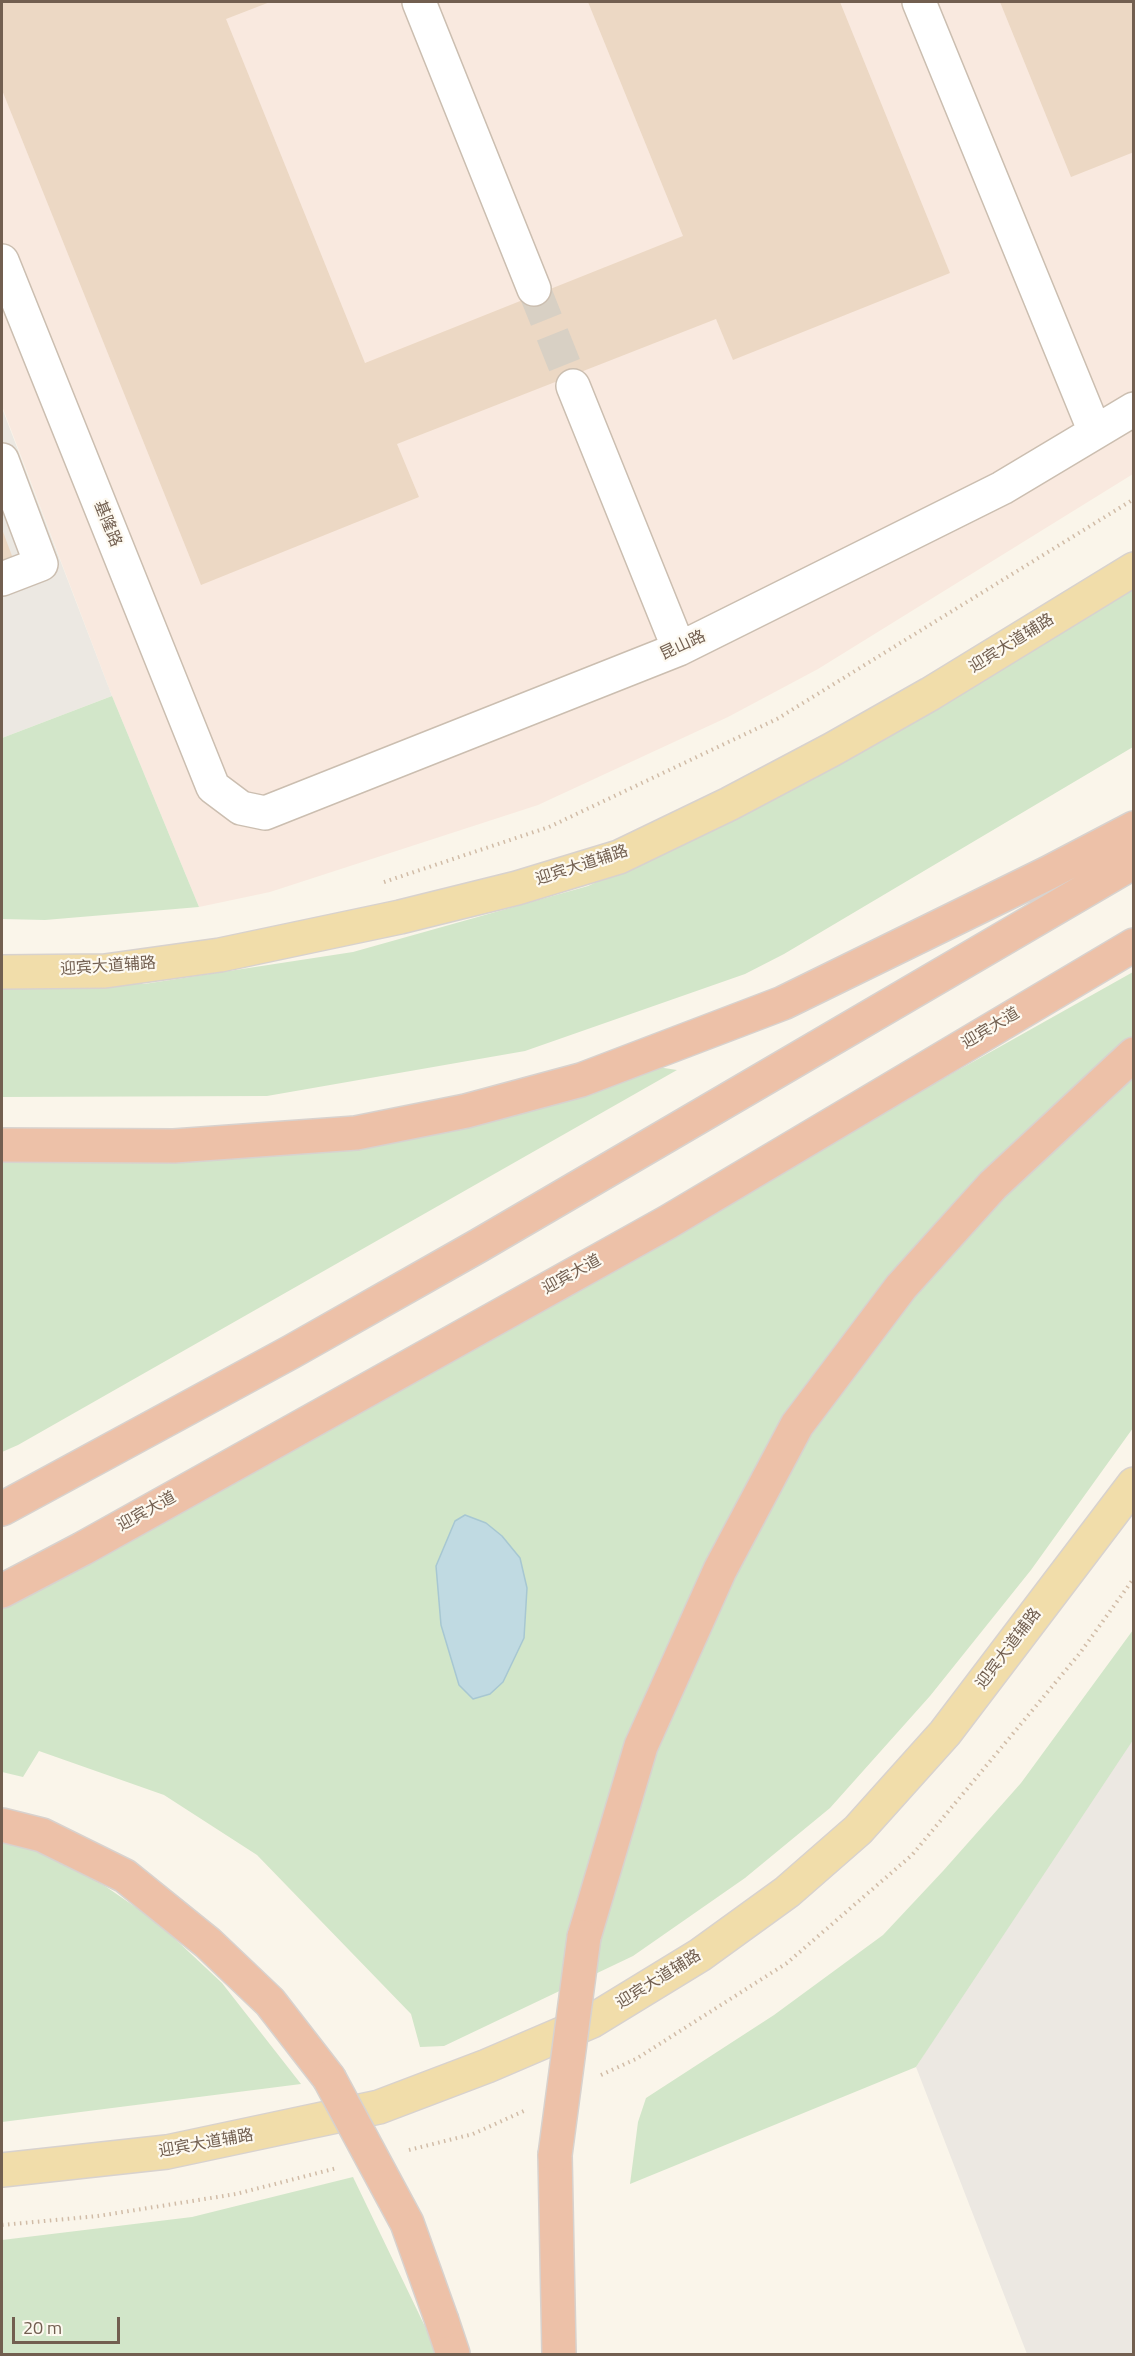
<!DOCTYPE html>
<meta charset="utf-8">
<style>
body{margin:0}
#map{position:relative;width:1135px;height:2356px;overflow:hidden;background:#faf5ea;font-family:"Titillium Web",sans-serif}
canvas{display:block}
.frame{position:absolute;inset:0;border:3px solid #725f50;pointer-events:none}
.scale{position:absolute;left:12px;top:2317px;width:108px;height:27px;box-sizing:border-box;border:3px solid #725f50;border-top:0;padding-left:8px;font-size:18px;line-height:21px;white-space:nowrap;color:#725f50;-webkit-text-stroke:4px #fdf9f0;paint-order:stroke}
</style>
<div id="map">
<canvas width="1135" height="2356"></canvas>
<div class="frame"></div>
<div class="scale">20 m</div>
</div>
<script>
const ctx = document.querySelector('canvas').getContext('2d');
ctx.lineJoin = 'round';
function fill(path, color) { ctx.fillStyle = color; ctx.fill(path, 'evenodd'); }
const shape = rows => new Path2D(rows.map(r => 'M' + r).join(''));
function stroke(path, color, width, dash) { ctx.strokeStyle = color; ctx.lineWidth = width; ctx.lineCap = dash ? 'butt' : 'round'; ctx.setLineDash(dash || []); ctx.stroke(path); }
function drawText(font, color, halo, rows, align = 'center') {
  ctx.font = font + ' "Titillium Web","Noto Sans SC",sans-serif'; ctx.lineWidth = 4.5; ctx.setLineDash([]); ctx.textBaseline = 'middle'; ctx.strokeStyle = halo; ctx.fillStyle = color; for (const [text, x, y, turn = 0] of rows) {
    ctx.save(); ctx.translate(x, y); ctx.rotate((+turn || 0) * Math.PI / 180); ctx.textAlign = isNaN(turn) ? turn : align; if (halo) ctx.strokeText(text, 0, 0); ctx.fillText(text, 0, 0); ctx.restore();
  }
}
fill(shape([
 [2,2,1133,2,1133,474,818,669,728,717,538,805,270,892,199,907,112,696,2,406]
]), '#f9e9df');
fill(shape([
 [2,408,112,696,2,738],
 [1133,1722,1133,2354,1027,2354,916,2067]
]), '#ece8e2');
fill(shape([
 [1133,584,1133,747,784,954,745,974,525,1051,267,1096,2,1097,2,984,144,984,353,952,588,886,709,830],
 [112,696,199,907,45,920,2,919,2,738],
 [1133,972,1133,1428,1031,1570,930,1696,830,1808,745,1878,633,1956,444,2046,420,2047,411,2014,257,1855,164,1795,39,1751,23,1777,2,1772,2,1607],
 [651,1066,677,1070,18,1445,2,1452,2,1154,317,1148],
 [1133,1630,1133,1740,916,2067,630,2184,638,2122,646,2098,774,2015,883,1935,943,1871,1021,1783],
 [2,1842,33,1847,105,1886,157,1922,222,1983,301,2084,2,2122],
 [353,2177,432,2341,436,2354,2,2354,2,2240,192,2217]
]), '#d2e6c9');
const water = shape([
 [465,1515,486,1523,502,1536,520,1558,527,1588,524,1638,503,1682,490,1694,473,1699,459,1685,441,1625,436,1566,455,1521,465,1515]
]);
fill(water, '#c0dae2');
stroke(water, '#a7c7d2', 1.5);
fill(shape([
 [2,2,270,2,226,19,365,363,683,236,588,2,840,2,950,273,733,360,716,319,397,444,419,497,201,585,2,90],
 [1000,2,1134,2,1134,152,1071,177],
 [2,529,15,564,2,569]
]), '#ecd8c4');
stroke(shape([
 [534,289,573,386]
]), '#d8d0c4', 33, [33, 16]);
const minor = shape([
 [419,2,534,289],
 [919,2,1095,432],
 [2,261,213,787,241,808,265,813,679,649,1002,488,1134,409],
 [573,386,679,649],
 [2,460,41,564,2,579]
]);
const major = shape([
 [2,972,105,971,220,955,400,917,517,888,619,857,729,804,833,749,930,694,1134,569],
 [2,2170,167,2152,379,2107,487,2066,592,2021,700,1955,787,1892,858,1830,945,1733,1134,1484]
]);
const highway = shape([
 [2,1145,174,1146,356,1133,466,1111,581,1080,783,1003,1048,873,1134,828],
 [2,1509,291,1352,478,1246,1134,862],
 [2,1591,82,1549,668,1222,1134,945],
 [2,1825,42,1835,125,1876,208,1943,270,2002,329,2078],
 [584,1937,641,1746,720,1570,797,1425,901,1287,993,1185,1134,1054],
 [555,2155,559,2354],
 [442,2321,453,2354]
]);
stroke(minor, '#cbbeb0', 36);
stroke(major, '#d8d2ce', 36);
stroke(highway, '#d8d2ce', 36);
stroke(shape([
 [384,882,549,827,777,719,1134,499],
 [601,2075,636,2059,787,1963,912,1855,1080,1653,1134,1578],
 [409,2150,473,2134,526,2110],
 [2,2225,98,2216,236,2194,337,2168]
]), '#d1bca7', 4, [1.5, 4.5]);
stroke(minor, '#fff', 33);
stroke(major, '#f1ddaa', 33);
stroke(highway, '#edc1a8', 33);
const highwayBridge = shape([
 [329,2078,407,2223,442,2321],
 [555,2155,584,1937]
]);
stroke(highwayBridge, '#d8d2ce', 36, []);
stroke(highwayBridge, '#edc1a8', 33);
drawText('16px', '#725f50', '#fdf9f0', [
 ["基隆路",107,524,68],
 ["迎宾大道辅路",1012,644,-32],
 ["昆山路",683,646,-25],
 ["迎宾大道辅路",582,866,-18],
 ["迎宾大道辅路",108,967,-4],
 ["迎宾大道",991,1029,-31],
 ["迎宾大道",572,1275,-29],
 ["迎宾大道",147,1512,-29],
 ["迎宾大道辅路",1009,1649,-53],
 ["迎宾大道辅路",659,1980,-32],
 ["迎宾大道辅路",206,2144,-10]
]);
</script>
